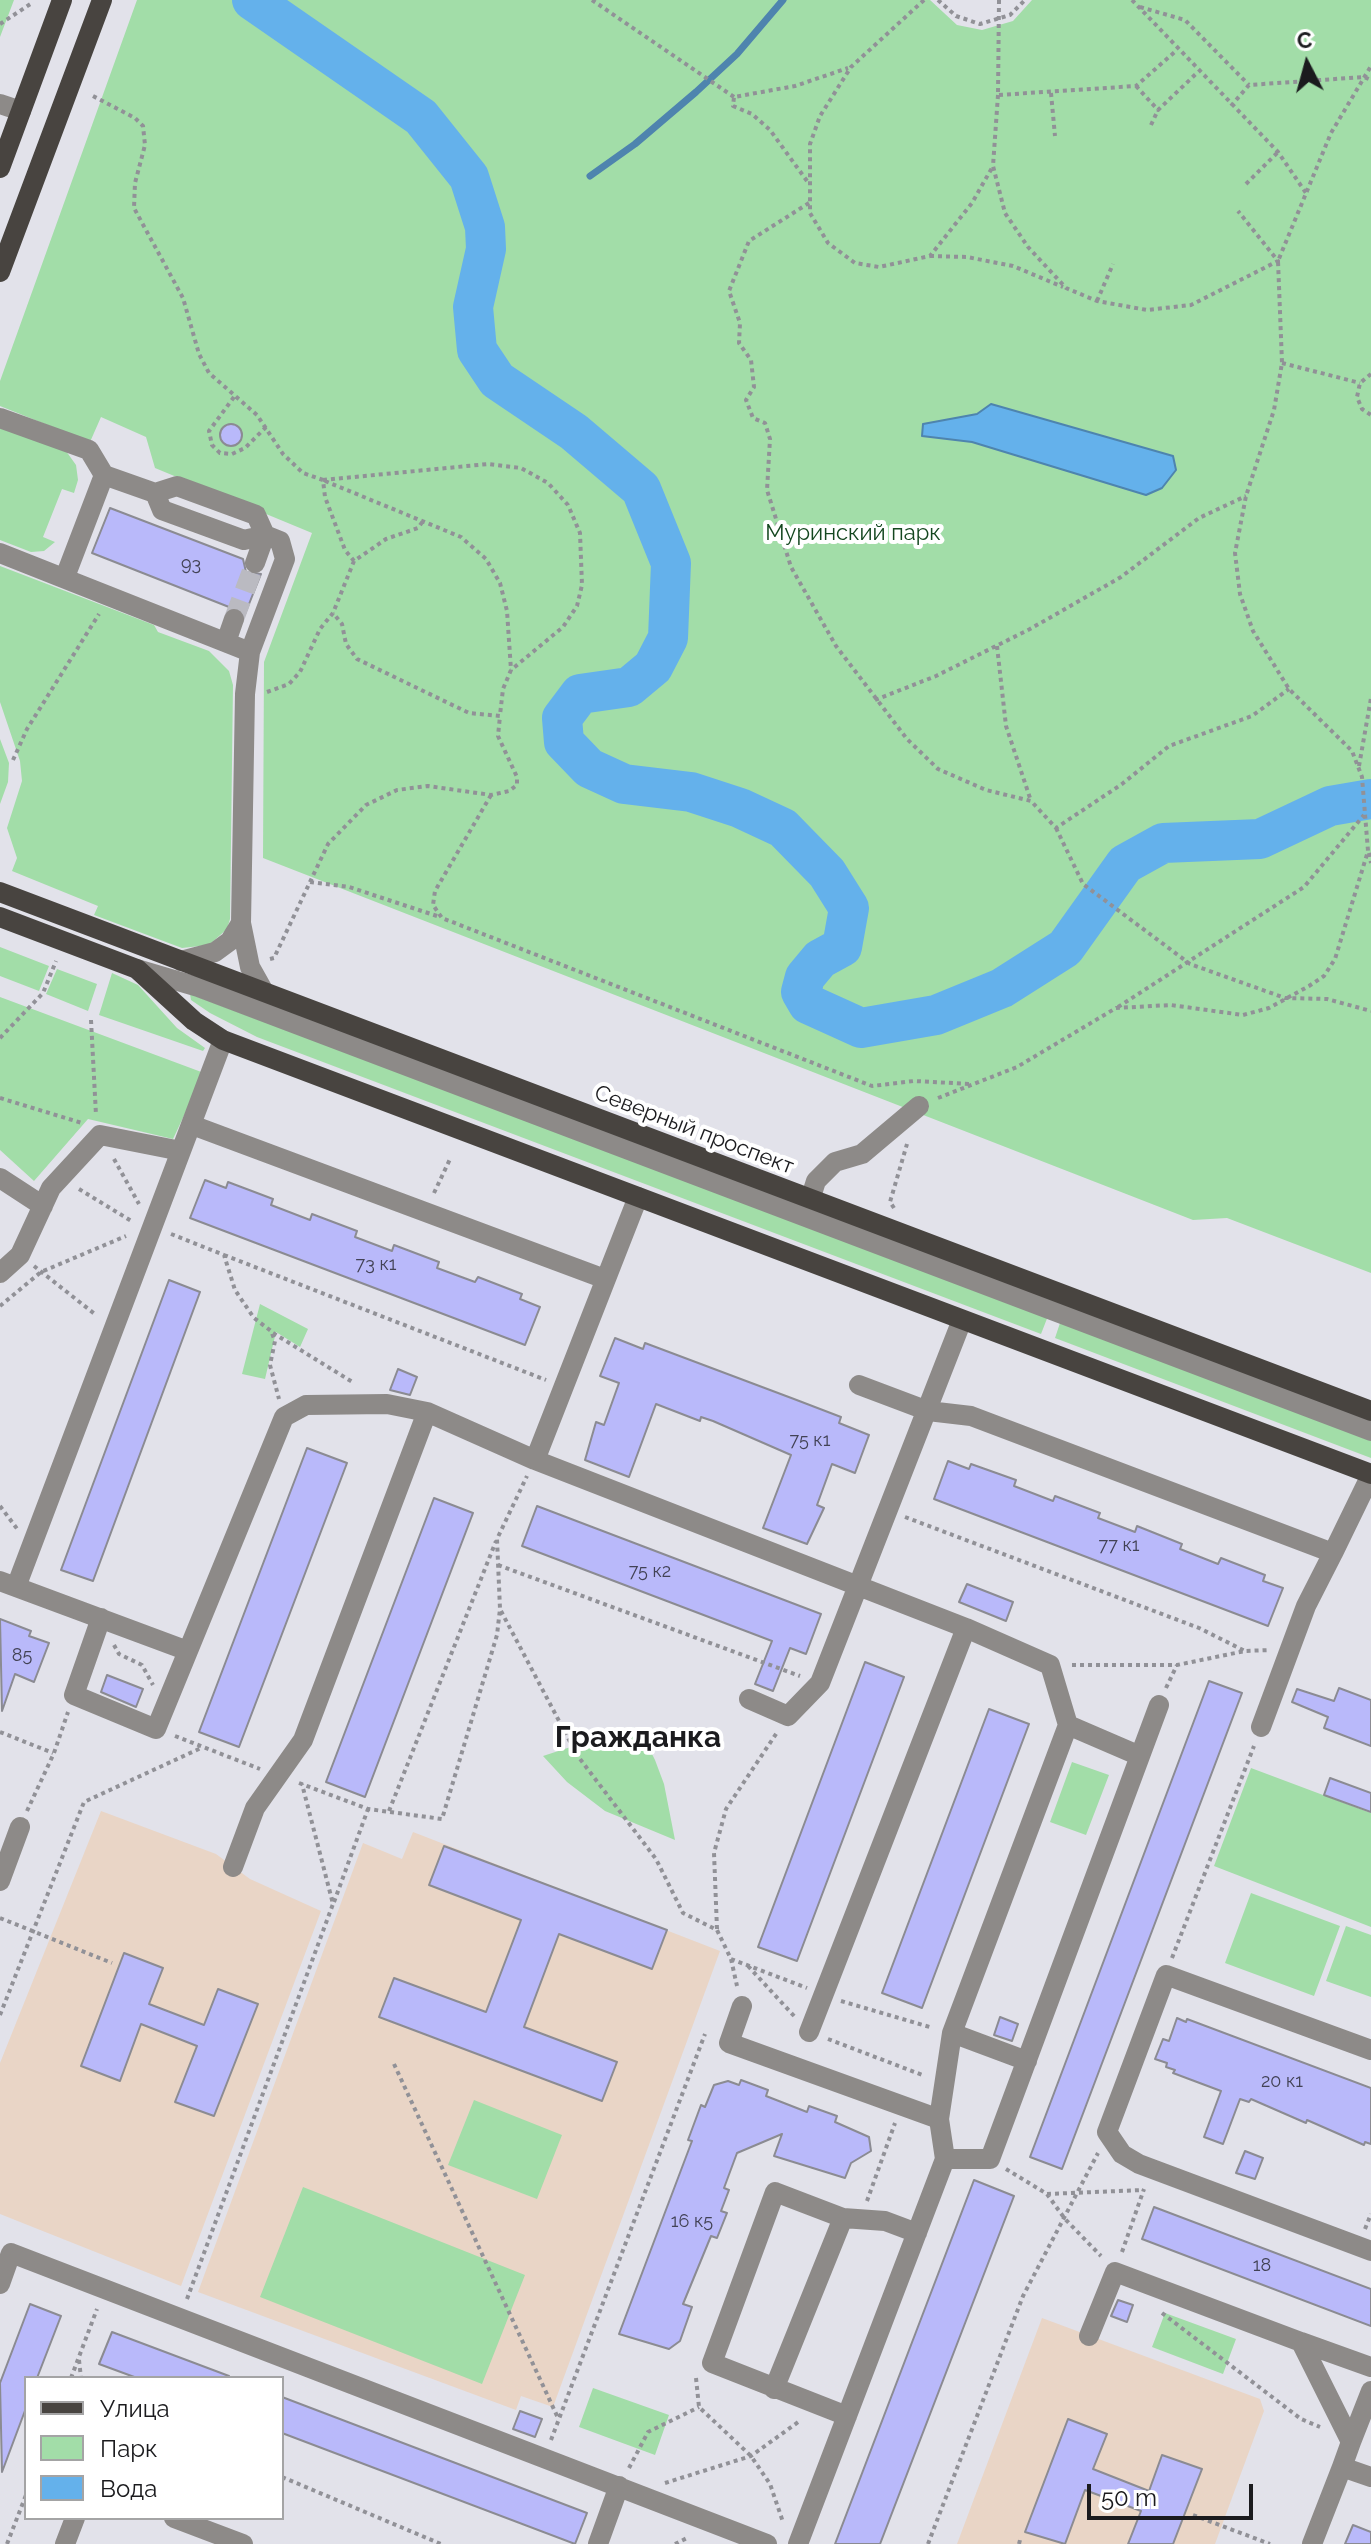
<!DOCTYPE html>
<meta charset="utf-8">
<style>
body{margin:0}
#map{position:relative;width:1371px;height:2544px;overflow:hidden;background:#e2e2ea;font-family:Raleway,sans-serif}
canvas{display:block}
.legend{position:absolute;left:24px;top:2376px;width:260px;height:144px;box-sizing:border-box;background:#fff;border:2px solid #a4a4a5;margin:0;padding:10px 14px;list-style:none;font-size:24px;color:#1b1b1e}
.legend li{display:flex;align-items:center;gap:16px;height:40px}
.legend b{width:40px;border:2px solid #a4a4a5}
.north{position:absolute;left:1267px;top:24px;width:80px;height:80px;-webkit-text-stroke:6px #fff;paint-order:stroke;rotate:354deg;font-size:22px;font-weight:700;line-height:32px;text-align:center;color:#1b1b1e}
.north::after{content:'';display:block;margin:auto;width:28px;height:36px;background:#1b1b1e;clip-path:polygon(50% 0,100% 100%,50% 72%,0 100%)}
.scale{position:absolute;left:1087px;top:2484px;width:166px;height:36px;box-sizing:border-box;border:4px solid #1b1b1e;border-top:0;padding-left:10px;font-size:24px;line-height:28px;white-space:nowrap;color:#1b1b1e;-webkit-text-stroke:6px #fff;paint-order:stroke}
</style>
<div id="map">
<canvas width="1371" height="2544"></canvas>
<ul class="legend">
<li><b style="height:10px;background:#484440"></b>Улица</li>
<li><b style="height:22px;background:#a2dda8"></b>Парк</li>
<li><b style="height:22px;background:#64b1eb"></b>Вода</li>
</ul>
<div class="north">С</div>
<div class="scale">50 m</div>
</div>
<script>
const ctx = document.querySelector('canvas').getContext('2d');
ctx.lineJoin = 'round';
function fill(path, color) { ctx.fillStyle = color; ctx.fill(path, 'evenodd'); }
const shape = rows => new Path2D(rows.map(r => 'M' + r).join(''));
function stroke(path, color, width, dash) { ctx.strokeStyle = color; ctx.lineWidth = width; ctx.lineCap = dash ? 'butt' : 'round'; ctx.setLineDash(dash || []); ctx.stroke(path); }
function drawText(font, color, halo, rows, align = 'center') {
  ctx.font = font + ' Raleway,sans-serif'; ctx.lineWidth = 8; ctx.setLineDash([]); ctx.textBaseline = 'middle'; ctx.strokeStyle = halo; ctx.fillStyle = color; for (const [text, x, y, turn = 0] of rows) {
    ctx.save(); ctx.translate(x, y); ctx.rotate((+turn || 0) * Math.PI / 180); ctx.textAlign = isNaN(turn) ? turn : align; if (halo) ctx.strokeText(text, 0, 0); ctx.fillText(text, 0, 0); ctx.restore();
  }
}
fill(shape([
 [101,1811,216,1854,250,1879,321,1911,181,2286,0,2214,0,2063],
 [413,1832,720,1951,553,2407,521,2396,516,2410,198,2292,363,1843,402,1859],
 [1042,2318,1260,2399,1264,2411,1215,2544,957,2544]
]), '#e9d5c6');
fill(shape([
 [0,0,14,0,0,37],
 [137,0,930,0,957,25,982,30,1013,21,1032,0,1371,0,1371,1273,1227,1218,1193,1220,263,858,264,662,312,533,155,468,146,437,101,417,90,442,0,406,0,381],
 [0,426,66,451,76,465,78,480,74,493,62,489,43,537,55,542,44,551,31,552,0,540],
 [0,566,154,625,158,632,209,651,229,671,233,685,230,919,227,929,209,945,182,948,94,915,98,906,12,871,17,858,7,828,22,781,20,761,0,702],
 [0,739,9,763,8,782,0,804],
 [0,947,49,966,39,991,0,976],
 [57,969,97,984,88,1011,46,994],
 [112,973,138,985,177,1028,205,1048,203,1051,99,1015],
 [190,994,1048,1316,1041,1334,257,1037,210,1013,191,1000],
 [0,997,204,1073,173,1139,88,1119,34,1181,0,1150],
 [260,1304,308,1329,300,1347,276,1332,265,1379,242,1374],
 [1061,1320,1371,1437,1371,1458,1055,1338],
 [632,1727,644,1738,655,1760,664,1784,675,1840,605,1811,567,1782,543,1756],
 [1072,1762,1109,1775,1086,1835,1050,1822],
 [1251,1768,1371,1813,1371,1927,1214,1866],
 [1251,1893,1340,1926,1314,1996,1225,1963],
 [1346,1926,1371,1935,1371,1997,1326,1981],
 [474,2100,562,2135,537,2199,448,2165],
 [303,2187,525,2275,482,2384,260,2297],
 [1165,2313,1236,2339,1223,2374,1152,2347],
 [593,2388,669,2415,655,2455,579,2427]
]), '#a2dda8');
const water = shape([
 [991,404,1173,456,1176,470,1162,488,1146,495,972,442,922,436,923,424,977,414,991,404]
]);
fill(water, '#64b1eb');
stroke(water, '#4e84ae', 2);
stroke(shape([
 [590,176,635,144,696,92,737,54,783,0]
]), '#4e84ae', 7);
stroke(shape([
 [252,0,421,117,469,177,485,227,486,249,473,307,477,350,497,380,574,432,641,489,671,563,668,638,653,667,629,687,580,694,562,718,564,742,589,768,624,784,691,792,740,808,783,828,827,873,849,908,842,947,820,959,805,977,801,992,808,1004,861,1028,936,1015,1002,988,1065,948,1125,864,1163,843,1260,839,1330,806,1371,799]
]), '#64b1eb', 40);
const building = shape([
 '220 435a11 11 0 1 1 22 0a11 11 0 1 1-22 0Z',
 [110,508,243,559,246,572,261,574,245,614,239,607,229,607,92,553,110,508],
 [205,1180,226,1188,228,1182,273,1199,271,1205,310,1220,312,1214,357,1231,355,1237,392,1251,394,1245,439,1262,437,1268,475,1282,478,1277,522,1294,520,1299,540,1307,525,1345,190,1218,205,1180],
 [169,1280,200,1292,93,1581,61,1570,169,1280],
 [615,1338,643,1349,645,1343,794,1399,841,1417,839,1423,869,1435,855,1473,832,1464,817,1505,824,1508,807,1544,763,1528,791,1455,713,1421,701,1417,700,1421,656,1404,629,1477,585,1460,596,1422,604,1425,619,1383,600,1376,615,1338],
 [398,1369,417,1377,410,1395,390,1390,398,1369],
 [307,1448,347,1463,239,1747,199,1732,307,1448],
 [948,1461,969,1469,971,1464,1016,1480,1014,1486,1053,1501,1055,1496,1100,1513,1098,1518,1135,1532,1137,1526,1182,1544,1180,1549,1218,1564,1221,1558,1265,1575,1263,1581,1283,1588,1268,1626,934,1499,948,1461],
 [434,1498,473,1513,365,1797,326,1782,434,1498],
 [537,1506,821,1614,806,1654,790,1648,773,1691,755,1684,772,1641,522,1546,537,1506],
 [967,1584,1013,1602,1006,1621,959,1602,967,1584],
 [0,1619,31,1631,29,1636,49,1643,34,1682,15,1674,2,1711,0,1619],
 [865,1662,904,1677,797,1961,758,1947,865,1662],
 [107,1675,143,1689,136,1707,101,1692,107,1675],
 [1209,1681,1242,1693,1062,2169,1030,2157,1209,1681],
 [1339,1688,1371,1700,1371,1746,1324,1728,1328,1717,1292,1702,1297,1689,1334,1701,1339,1688],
 [989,1709,1029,1724,922,2008,882,1993,989,1709],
 [1330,1778,1371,1793,1371,1812,1324,1795,1330,1778],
 [444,1846,667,1930,652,1969,559,1934,524,2027,617,2062,602,2101,379,2017,394,1978,486,2012,521,1920,429,1885,444,1846],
 [124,1953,163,1968,149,2004,204,2025,218,1989,258,2004,214,2116,175,2102,197,2046,141,2024,120,2081,81,2066,124,1953],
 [1000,2017,1018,2024,1012,2041,994,2035,1000,2017],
 [1177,2018,1186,2022,1187,2019,1371,2088,1371,2144,1365,2142,1364,2145,1307,2120,1306,2123,1251,2099,1249,2102,1240,2099,1223,2144,1204,2137,1221,2091,1173,2073,1175,2070,1166,2067,1167,2063,1155,2059,1163,2039,1169,2041,1177,2018],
 [741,2080,768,2090,766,2096,807,2112,809,2106,837,2116,835,2122,869,2137,871,2151,851,2163,845,2178,774,2156,782,2134,737,2153,724,2188,729,2190,721,2211,727,2213,717,2238,711,2236,683,2304,692,2307,680,2341,669,2349,619,2334,692,2141,688,2140,701,2105,705,2107,714,2085,728,2081,739,2085,741,2080],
 [1245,2151,1263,2158,1255,2179,1236,2173,1245,2151],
 [974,2180,1014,2196,880,2544,835,2544,974,2180],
 [1154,2207,1371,2289,1371,2326,1142,2239,1154,2207],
 [1118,2300,1133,2305,1127,2322,1111,2316,1118,2300],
 [30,2304,61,2316,37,2378,26,2378,26,2408,2,2472,0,2383,30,2304],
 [112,2332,229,2376,229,2378,137,2378,99,2364,112,2332],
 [282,2397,587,2513,575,2544,282,2433,282,2397],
 [520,2411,542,2419,535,2437,513,2429,520,2411],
 [1068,2419,1107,2434,1093,2469,1149,2491,1162,2455,1202,2469,1173,2544,1128,2544,1141,2511,1085,2490,1065,2544,1025,2532,1068,2419],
 [1353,2525,1371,2532,1371,2544,1345,2544,1353,2525]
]);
fill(building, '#b9b9fa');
stroke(building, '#8b8b92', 2);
stroke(shape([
 [234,619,255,563]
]), '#babac1', 20, [20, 10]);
stroke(shape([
 [592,0,734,97],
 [924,0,851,67,820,116,810,144,810,213,828,243,855,263,879,267,930,256,972,203,993,166],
 [938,0,956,16,980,24,1010,15,1025,0],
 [999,0,998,95,1136,86,1177,50],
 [1132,0,1278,152,1306,193],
 [1140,7,1185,20,1249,85],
 [0,24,32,3],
 [1136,86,1158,110,1198,72],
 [1051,93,1055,136],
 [998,95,993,166,1005,213,1028,247,1066,288,1097,301,1147,310,1191,305,1278,261,1238,211],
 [93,96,135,118,143,126,145,145,135,183,134,208,183,298,199,354,209,373,257,415,283,454,303,473,323,480,325,497,345,550,354,561],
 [1231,106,1249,85,1364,77,1371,80],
 [1151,125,1158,110],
 [807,181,770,130,752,114,733,106,734,97,795,86,848,68],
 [1246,184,1278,152],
 [809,203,749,241,729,291,740,323,739,343,751,360,754,387,746,400,753,418,765,423,770,439,767,490,791,567,836,646,907,739,938,769,986,790,1031,801,1056,828,1122,784,1169,746,1252,716,1289,689],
 [930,256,967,257,1013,266,1063,287],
 [1097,301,1113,264],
 [1282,363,1360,383],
 [1371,374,1360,383,1357,397,1362,409,1371,415],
 [234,397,209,431,212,445,220,453,232,454,245,448,266,427],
 [323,480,488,464,521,468,548,483,568,505,580,533,582,585,577,606,563,627,511,670],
 [325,481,461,537,486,559,500,583,507,611,511,670,503,689,500,715],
 [997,646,1006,726,1031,801],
 [267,692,289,684,300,672,320,629,333,613,354,561,386,539,418,528,423,521],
 [875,700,936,676,1030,629,1121,577,1199,518,1246,496],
 [13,760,27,729,99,614],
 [1359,766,1371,698],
 [491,795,435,891,433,905,442,918,872,1086,914,1081,971,1084],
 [1056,828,1083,884,1190,964,1285,998,1327,999,1371,1011],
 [1369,853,1371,863],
 [310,882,349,887,440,917],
 [270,959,274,958,328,844,366,805,397,790,428,786,491,795,509,791,517,785,517,777,498,736,500,716,469,713,357,659,346,644,342,624,333,613],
 [1118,1007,1304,887,1364,815],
 [91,1020,96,1115],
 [0,1038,43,993,56,961],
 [0,1098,82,1123],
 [938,1098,1017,1067,1116,1008,1171,1005,1243,1015,1269,1008,1309,986,1324,976,1335,959,1368,851,1362,777,1352,751,1289,689,1253,631,1240,594,1235,553,1246,496,1274,410,1282,363,1278,261,1331,133,1371,66],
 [114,1159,139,1204],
 [79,1189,133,1222],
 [434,1193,451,1157],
 [894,1208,890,1202,907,1144],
 [171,1234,224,1255,235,1290,254,1318,271,1331,275,1341,270,1365,279,1399],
 [224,1255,546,1380],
 [34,1266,96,1315],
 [0,1306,41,1272,126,1236],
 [273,1333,354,1383],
 [0,1506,18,1530],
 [905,1517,1199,1628,1245,1651],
 [498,1565,800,1676],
 [501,1611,577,1755,656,1859,683,1913,717,1930,731,1959,737,1986],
 [114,1645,119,1654,142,1665,153,1685],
 [1072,1665,1177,1665,1245,1651,1270,1650],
 [1166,1688,1177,1665],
 [0,1732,53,1753],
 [175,1736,260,1769],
 [299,1783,368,1809,442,1819,497,1635,500,1609,497,1539,527,1476],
 [27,1811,54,1753,68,1712],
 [389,1811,496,1541],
 [334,1902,368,1809],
 [0,1918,112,1963],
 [717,1929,714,1853,726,1809,778,1731],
 [1172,1958,1254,1746],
 [731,1959,807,1988],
 [748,1966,795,2017],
 [841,2001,933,2028],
 [0,2015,84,1802,201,1748],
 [828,2039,925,2076],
 [394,2064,558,2418],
 [1006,2169,1047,2194,1065,2219,1101,2256],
 [1047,2194,1143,2190],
 [867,2201,895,2123],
 [1365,2229,1371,2214],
 [1122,2252,1144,2189],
 [187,2299,333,1904,302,1784],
 [1162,2313,1301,2419,1320,2427],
 [79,2360,81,2378],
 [71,2378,97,2309],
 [696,2378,699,2407,751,2456,770,2484,783,2522],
 [551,2440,705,2034],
 [629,2468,648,2432,699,2407],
 [282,2477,441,2544],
 [665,2483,751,2456,801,2420],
 [1193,2515,1270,2544],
 [7,2544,26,2495],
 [675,2544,689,2537],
 [928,2544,1023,2296,1098,2153],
 [1019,2544,1020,2540]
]), '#919197', 4, [4, 4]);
stroke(shape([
 [0,104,21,111],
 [0,418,89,450,104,475,155,493,177,486,256,515,265,535,280,541,285,559,250,652,0,553],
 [155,493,162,510,244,540,265,535,255,563],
 [65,577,104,475],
 [226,642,234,619],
 [250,652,245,694,241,923,250,967,264,992],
 [181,961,215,952,230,941,241,923],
 [137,969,198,987,1371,1431],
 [192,1125,605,1279],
 [0,1178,43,1206],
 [810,1200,816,1181,835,1162,862,1154,919,1106],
 [0,1273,20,1255,51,1188,100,1135,181,1151],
 [859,1385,928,1411,971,1416,1333,1553,1371,1475],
 [535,1460,638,1197],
 [0,1581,188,1651],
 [16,1587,223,1040],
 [101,1618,74,1695,156,1729,284,1417,306,1405,387,1404,427,1412,535,1460,966,1628,1050,1665,1068,1725,952,2033,939,2119,945,2159,798,2544],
 [749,1699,788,1716,820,1683,962,1320],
 [1068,1725,1140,1756],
 [1261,1727,1306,1606,1333,1553],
 [233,1867,255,1808,303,1740,427,1412],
 [0,1881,20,1827],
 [742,2006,729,2043,939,2119],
 [809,2032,966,1628],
 [952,2033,1027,2061],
 [1371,2050,1166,1975,1107,2132,1122,2154,1139,2164,1371,2251],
 [945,2159,990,2159,1159,1705],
 [0,2284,11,2253,767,2544],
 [1089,2336,1115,2272,1301,2342,1351,2442,1342,2467],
 [1301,2342,1371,2367],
 [774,2389,843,2218],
 [847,2416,712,2363,775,2192,843,2218,885,2221,917,2233],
 [1351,2442,1371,2391],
 [174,2518,243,2544],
 [65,2544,75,2518],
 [598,2544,619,2486],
 [1312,2544,1342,2467,1371,2477]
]), '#8d8a88', 20);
stroke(shape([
 [0,168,62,0],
 [0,272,102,0],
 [0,892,1371,1411],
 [0,917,137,969,194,1021,223,1040,1371,1474]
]), '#484440', 20);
drawText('18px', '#424255', null, [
 ["93",191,565],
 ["73 к1",376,1265],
 ["75 к1",810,1441],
 ["77 к1",1119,1546],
 ["75 к2",650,1572],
 ["85",22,1656],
 ["20 к1",1282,2082],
 ["16 к5",692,2222],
 ["18",1262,2266]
]);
drawText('22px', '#14471f', '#fff', [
 ["Муринский парк",853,533]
]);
drawText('22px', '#1b1b1e', '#fff', [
 ["Северный проспект",694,1130,21]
]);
drawText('bold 30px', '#1b1b1e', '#fff', [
 ["Гражданка",638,1738]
]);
</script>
